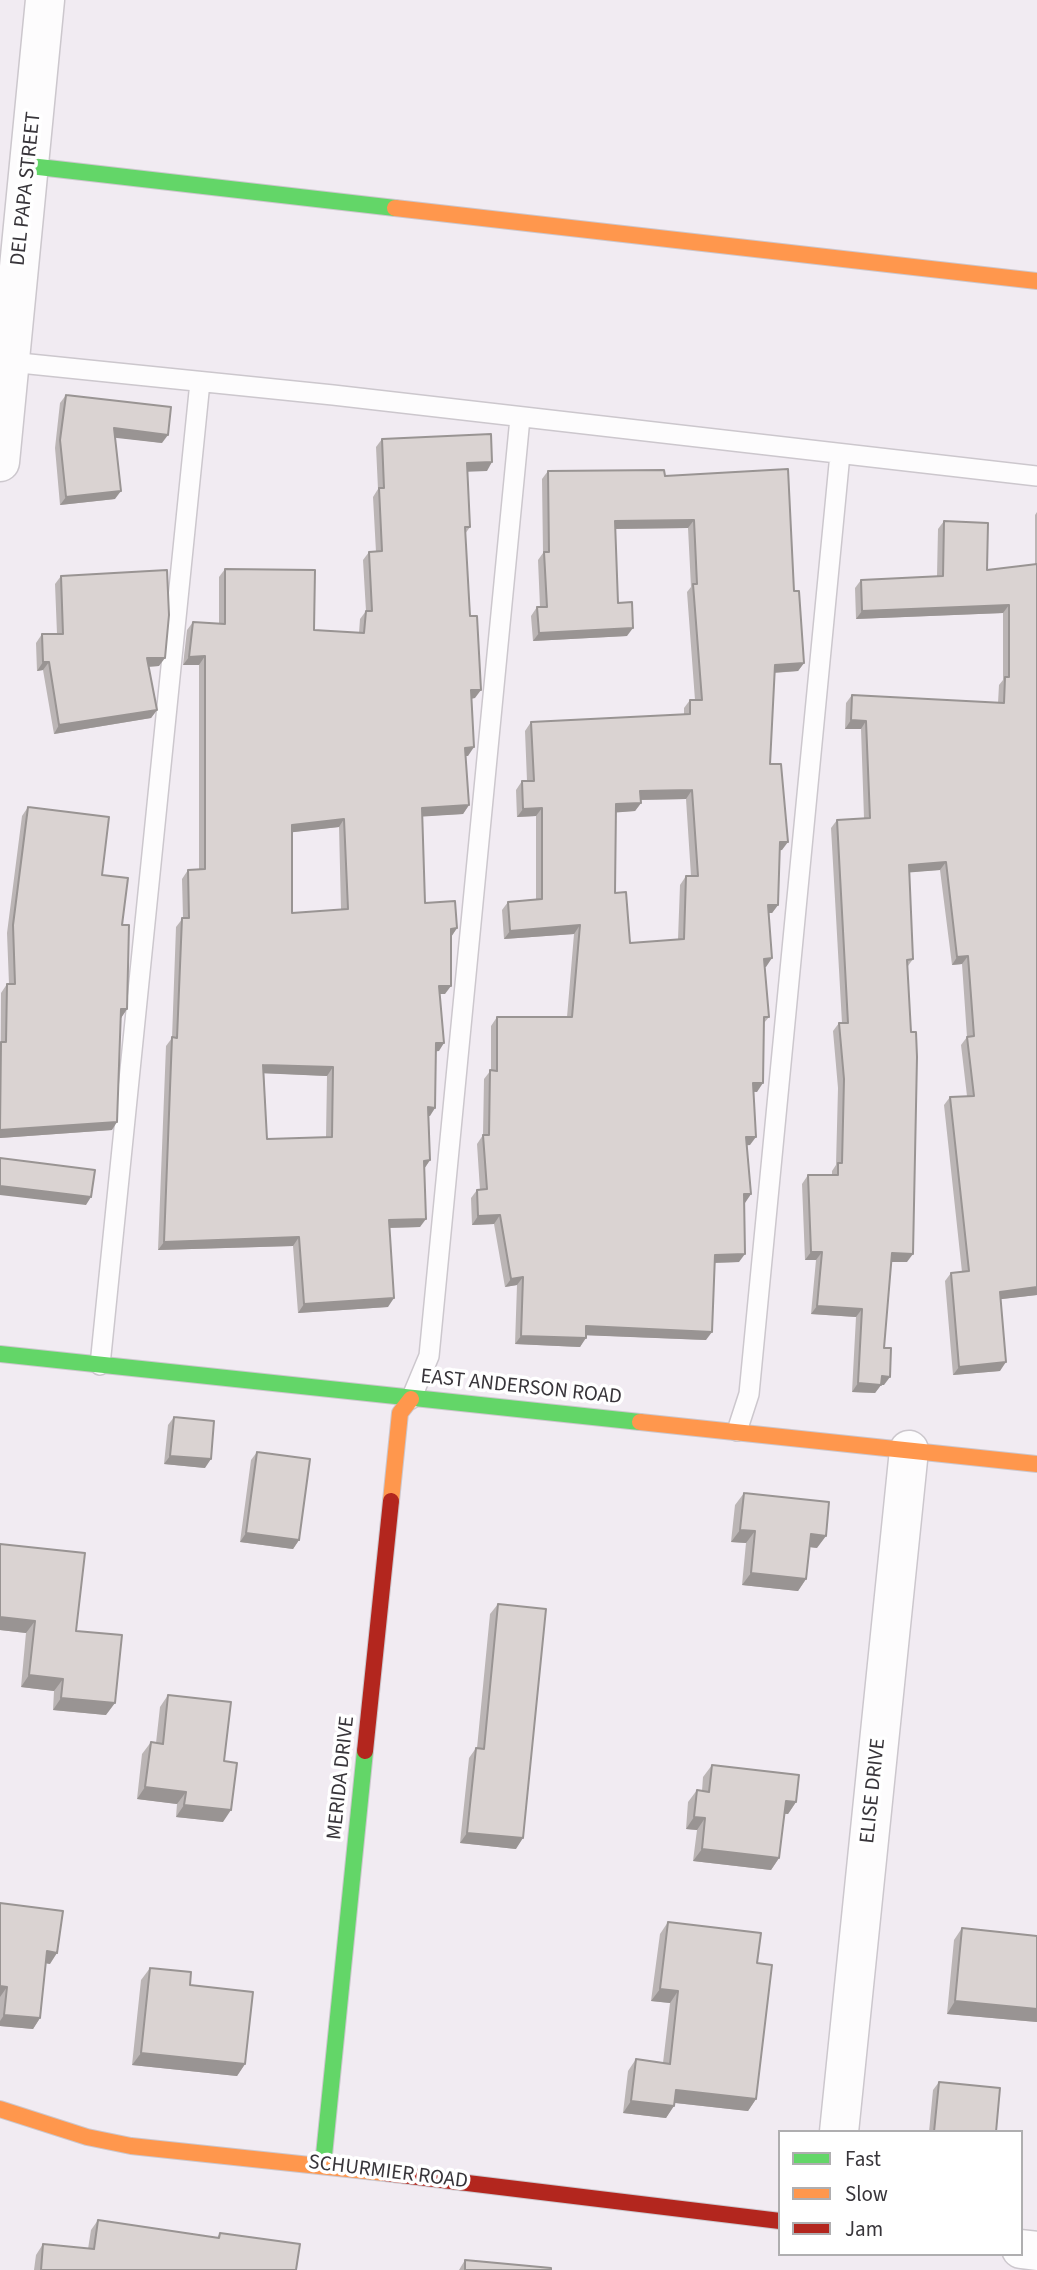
<!DOCTYPE html>
<style>
body{margin:0}
#map{position:relative;width:1037px;height:2270px;overflow:hidden;background:#f1ebf2;font-family:"Source Sans 3",sans-serif}
canvas{display:block}
.legend{position:absolute;left:778px;top:2130px;width:245px;height:126px;box-sizing:border-box;background:#fff;border:2px solid #afaeb0;margin:0;padding:9px 12px;list-style:none;font-size:21px;color:#38353a}
.legend li{display:flex;align-items:center;gap:14px;height:35px}
.legend b{width:35px;border:2px solid #afaeb0}
</style>
<div id="map">
<canvas width="1037" height="2270"></canvas>
<ul class="legend">
<li><b style="height:9px;background:#63d668"></b>Fast</li>
<li><b style="height:9px;background:#ff974d"></b>Slow</li>
<li><b style="height:9px;background:#b3261e"></b>Jam</li>
</ul>
</div>
<script>
const ctx = document.querySelector('canvas').getContext('2d');
ctx.lineJoin = 'round';
const shape = rows => new Path2D(rows.map(r => 'M' + r).join(''));
function stroke(path, color, width, dash) { ctx.strokeStyle = color; ctx.lineWidth = width; ctx.lineCap = dash ? 'butt' : 'round'; ctx.setLineDash(dash || []); ctx.stroke(path); }
function fill(path, color) { ctx.fillStyle = color; ctx.fill(path, 'evenodd'); }
function drawText(font, color, halo, rows, align = 'center') {
  ctx.font = font + ' "Source Sans 3",sans-serif'; ctx.lineWidth = 7; ctx.setLineDash([]); ctx.textBaseline = 'middle'; ctx.strokeStyle = halo; ctx.fillStyle = color; for (const [text, x, y, turn = 0] of rows) {
    ctx.save(); ctx.translate(x, y); ctx.rotate((+turn || 0) * Math.PI / 180); ctx.textAlign = isNaN(turn) ? turn : align; if (halo) ctx.strokeText(text, 0, 0); ctx.fillText(text, 0, 0); ctx.restore();
  }
}
const lane = shape([
 [10,362,333,395,1037,476],
 [100,1365,200,382],
 [411,1399,429,1356,520,418],
 [737,1431,749,1394,840,454]
]);
const street = shape([
 [0,462,45,0],
 [839,2132,909,1450],
 [1021,2249,1037,2251]
]);
const fast = shape([
 [30,166,395,208],
 [0,1354,640,1422],
 [323,2165,365,1751]
]);
const slow = shape([
 [395,208,1037,281],
 [640,1422,1037,1464],
 [391,1501,400,1413,411,1399],
 [0,2109,87,2137,131,2146,385,2173]
]);
const jam = shape([
 [365,1751,391,1501],
 [385,2173,780,2221]
]);
stroke(lane, '#ccc7cd', 22);
stroke(street, '#ccc7cd', 41);
stroke(fast, '#ccc7cd', 18);
stroke(slow, '#ccc7cd', 18);
stroke(jam, '#ccc7cd', 18);
stroke(lane, '#fdfcfd', 19);
stroke(street, '#fdfcfd', 38);
stroke(fast, '#63d668', 16);
stroke(slow, '#ff974d', 16);
stroke(jam, '#b3261e', 16);
fill(shape([
 [66,395,162,443,115,437,115,499,60,505,55,448,60,403],
 [382,439,487,471,467,471,470,527,465,534,475,698,471,699,468,756,465,756,469,805,463,814,422,816,425,903,457,928,451,937,445,994,440,994,439,1051,436,1051,435,1108,429,1116,430,1160,424,1169,420,1227,390,1228,388,1307,298,1313,293,1246,158,1250,166,1046,172,1038,176,927,183,918,182,879,188,870,199,869,199,665,183,665,187,630,193,622,219,624,219,577,225,569,314,630,359,633,360,619,366,611,363,560,369,552,376,552,373,497,378,489,376,447],
 [339,827,341,909,292,913,292,832],
 [264,1073,327,1076,326,1137,267,1139],
 [548,471,665,476,794,591,804,663,798,671,774,673,770,764,782,850,780,850,778,905,772,913,768,913,766,967,765,967,769,1017,764,1023,757,1092,753,1092,750,1145,747,1145,751,1194,744,1203,739,1262,715,1263,706,1340,586,1335,580,1347,515,1344,517,1285,505,1287,494,1224,472,1225,471,1198,477,1190,480,1190,477,1144,483,1135,484,1079,491,1070,491,1026,497,1017,567,1017,574,934,504,939,502,910,508,902,536,899,536,816,517,817,516,790,522,781,527,781,525,731,531,722,684,714,684,708,690,700,695,700,687,592,691,587,688,528,615,529,618,603,627,636,533,641,531,616,537,607,540,607,538,560,543,553,542,479],
 [686,799,691,876,686,876,680,885,678,939,630,943,615,893,616,812,635,811,641,803,641,800],
 [1037,512,1037,1295,1001,1299,1000,1371,953,1375,945,1281,951,1273,962,1272,944,1105,950,1097,967,1096,961,1045,967,1037,962,964,952,965,940,870,909,872,913,959,908,966,907,1262,891,1262,884,1348,884,1385,881,1385,875,1393,852,1392,856,1317,811,1314,816,1260,805,1260,802,1184,808,1175,832,1175,832,1171,836,1165,838,1088,833,1031,839,1023,842,1023,831,828,837,820,864,818,861,729,845,729,846,703,852,695,998,703,999,685,1003,680,1003,613,856,619,855,588,861,580,937,576,938,529,944,521,987,570,1035,564,1035,515],
 [61,576,159,666,149,667,157,710,151,718,54,734,43,670,37,671,36,643,42,634,57,634,55,584],
 [28,807,102,875,122,925,127,1009,121,1018,112,1130,0,1138,1,993,7,984,9,984,7,933,22,816],
 [174,1417,205,1468,164,1464,168,1425],
 [257,1452,299,1540,293,1549,240,1542,251,1460],
 [744,1493,817,1548,809,1547,806,1579,798,1591,742,1585,746,1543,731,1542,735,1505],
 [0,1544,76,1631,106,1715,53,1710,54,1691,21,1687,26,1633,0,1630],
 [498,1604,516,1849,460,1843,469,1758,476,1748,477,1748,490,1614],
 [168,1695,224,1761,223,1822,176,1817,177,1804,137,1799,142,1754,151,1742,156,1743,160,1707],
 [712,1765,796,1802,788,1814,784,1814,779,1858,771,1870,693,1861,697,1830,686,1829,688,1802,697,1790,702,1791,703,1777],
 [0,1903,50,1964,46,1963,40,2018,33,2029,0,2026],
 [668,1922,757,1963,756,2099,748,2111,675,2103,666,2118,623,2113,628,2071,636,2059,663,2063,670,2003,651,2001,660,1934],
 [962,1928,1037,1936,1037,2022,947,2014,954,1940],
 [150,1968,190,1985,245,2064,237,2076,132,2065,141,1980],
 [939,2082,996,2132,929,2132,933,2090],
 [98,2220,217,2238,220,2233,296,2270,34,2270,36,2255,43,2244,88,2249,91,2230],
 [465,2260,551,2270,459,2270]
]), '#bbb5b5');
fill(shape([
 [114,428,168,435,162,443,108,437],
 [492,462,487,471,461,472,467,463],
 [121,491,115,499,60,505,66,497],
 [694,520,688,528,609,529,615,521],
 [1009,605,1003,613,856,619,862,611],
 [633,628,627,636,533,641,539,633],
 [205,656,199,665,183,665,189,657],
 [147,658,165,658,159,666,141,667],
 [43,662,49,662,43,670,37,671],
 [804,663,798,671,769,673,775,665],
 [471,690,481,690,475,698,465,699],
 [157,710,151,718,54,734,59,725],
 [851,720,866,721,861,729,845,729],
 [474,747,468,756,459,756,465,748],
 [692,790,686,799,634,800,640,791],
 [641,803,635,811,610,813,616,804],
 [469,805,463,814,416,817,422,808],
 [542,808,536,816,517,817,523,809],
 [344,819,339,827,286,833,292,825],
 [780,842,788,842,782,850,774,851],
 [946,862,940,870,903,873,909,865],
 [768,905,778,905,772,913,762,913],
 [580,925,574,934,504,939,510,931],
 [457,928,451,937,445,937,451,929],
 [968,956,962,964,952,965,957,957],
 [772,958,766,967,758,967,764,959],
 [439,986,451,986,445,994,433,994],
 [121,1009,127,1009,121,1018],
 [436,1043,444,1043,439,1051,430,1052],
 [263,1065,333,1067,327,1076,257,1073],
 [753,1083,763,1083,757,1092,747,1091],
 [428,1107,435,1108,430,1116,422,1116],
 [117,1122,112,1130,0,1138,0,1130],
 [746,1137,756,1137,750,1145,740,1146],
 [430,1160,424,1169,424,1161],
 [0,1186,91,1197,86,1205,0,1195],
 [744,1194,751,1194,745,1203,738,1203],
 [500,1215,494,1224,472,1225,478,1216],
 [426,1219,420,1227,383,1228,389,1220],
 [299,1237,293,1246,158,1250,164,1242],
 [811,1252,822,1252,816,1260,805,1260],
 [892,1253,913,1254,907,1262,886,1262],
 [745,1254,739,1262,709,1263,715,1255],
 [523,1277,517,1285,505,1287,511,1279],
 [1037,1287,1037,1295,994,1300,1000,1292],
 [394,1298,388,1307,298,1313,304,1304],
 [817,1306,862,1309,856,1317,811,1314],
 [586,1326,712,1332,706,1340,580,1335],
 [521,1336,586,1338,580,1347,515,1344],
 [1006,1362,1000,1371,953,1375,959,1367],
 [882,1376,890,1377,884,1385,876,1385],
 [858,1383,881,1385,875,1393,852,1392],
 [170,1456,211,1459,205,1468,164,1464],
 [740,1530,755,1531,746,1543,731,1542],
 [246,1533,299,1540,293,1549,240,1542],
 [811,1534,826,1536,817,1548,802,1546],
 [751,1573,806,1579,798,1591,742,1585],
 [0,1617,35,1621,26,1633,0,1630],
 [29,1675,63,1679,54,1691,21,1687],
 [61,1698,115,1703,106,1715,53,1710],
 [145,1787,186,1792,177,1804,137,1799],
 [786,1801,796,1802,788,1814,777,1813],
 [184,1805,231,1810,223,1822,176,1817],
 [694,1817,705,1818,697,1830,686,1829],
 [467,1833,523,1838,516,1849,460,1843],
 [702,1849,779,1858,771,1870,693,1861],
 [47,1951,57,1953,50,1964,39,1962],
 [0,1986,7,1987,0,1997],
 [660,1989,678,1991,670,2003,651,2001],
 [955,2001,1037,2009,1037,2022,947,2014],
 [4,2015,40,2018,33,2029,0,2026,0,2021],
 [141,2053,245,2064,237,2076,132,2065],
 [676,2090,756,2099,748,2111,667,2102],
 [631,2101,674,2106,666,2118,623,2113]
]), '#999493');
const building = shape([
 [66,395,171,407,168,435,114,428,121,491,66,497,60,440,66,395],
 [491,434,492,462,467,463,470,527,465,527,470,616,477,616,481,690,471,690,474,747,465,748,469,805,422,808,425,903,455,901,457,928,451,929,451,986,439,986,444,1043,436,1043,435,1108,428,1107,430,1160,424,1161,426,1219,389,1220,394,1298,304,1304,299,1237,164,1242,172,1037,177,1038,182,918,189,918,188,870,205,869,205,656,189,657,193,622,225,624,225,569,315,570,314,630,364,633,366,611,372,611,369,552,382,551,379,488,384,488,382,439,491,434],
 [344,819,348,909,292,913,292,825,344,819],
 [263,1065,333,1067,332,1137,267,1139,263,1065],
 [788,469,794,591,799,591,804,663,775,665,770,764,781,764,788,842,780,842,778,905,768,905,772,958,764,959,769,1017,764,1017,763,1083,753,1083,756,1137,746,1137,751,1194,744,1194,745,1254,715,1255,712,1332,586,1326,586,1338,521,1336,523,1277,511,1279,500,1215,478,1216,477,1190,487,1189,483,1135,489,1135,490,1070,497,1071,497,1017,572,1017,580,925,510,931,508,902,542,899,542,808,523,809,522,781,534,781,531,722,690,714,690,700,702,700,693,584,697,584,694,520,615,521,618,603,632,602,633,628,539,633,537,607,547,607,544,552,549,552,548,471,664,470,665,476,788,469],
 [692,790,698,876,686,876,684,939,630,943,626,892,615,893,616,804,641,803,640,791,692,790],
 [944,521,988,523,987,570,1037,564,1037,1287,1000,1292,1006,1362,959,1367,951,1273,969,1271,950,1097,974,1096,967,1037,974,1036,968,956,957,957,946,862,909,865,913,959,907,960,911,1032,916,1032,917,1057,913,1254,892,1253,884,1348,891,1348,890,1377,882,1376,881,1385,858,1383,862,1309,817,1306,822,1252,811,1252,808,1175,838,1175,838,1163,842,1163,844,1079,839,1023,848,1023,837,820,870,818,866,721,851,720,852,695,1004,703,1005,677,1009,677,1009,605,862,611,861,580,943,576,944,521],
 [167,570,169,615,165,658,147,658,157,710,59,725,49,662,43,662,42,634,63,634,61,576,167,570],
 [28,807,109,817,102,875,128,878,122,925,129,925,127,1009,121,1009,117,1122,0,1130,1,1042,6,1042,7,984,15,984,13,925,28,807],
 [0,1158,95,1170,91,1197,0,1186,0,1158],
 [174,1417,214,1421,211,1459,170,1456,174,1417],
 [257,1452,310,1459,299,1540,246,1533,257,1452],
 [744,1493,829,1502,826,1536,811,1534,806,1579,751,1573,755,1531,740,1530,744,1493],
 [0,1544,85,1553,76,1631,122,1635,115,1703,61,1698,63,1679,29,1675,35,1621,0,1617,0,1544],
 [498,1604,546,1609,523,1838,467,1833,476,1748,484,1749,498,1604],
 [168,1695,231,1702,224,1761,237,1763,231,1810,184,1805,186,1792,145,1787,151,1742,163,1744,168,1695],
 [712,1765,799,1775,796,1802,786,1801,779,1858,702,1849,705,1818,694,1817,697,1790,709,1792,712,1765],
 [0,1903,63,1911,57,1953,47,1951,40,2018,4,2015,7,1987,0,1986,0,1903],
 [668,1922,761,1933,757,1963,772,1965,756,2099,676,2090,674,2106,631,2101,636,2059,670,2064,678,1991,660,1989,668,1922],
 [962,1928,1037,1936,1037,2009,955,2001,962,1928],
 [150,1968,191,1972,190,1985,253,1992,245,2064,141,2053,150,1968],
 [939,2082,1000,2088,996,2132,934,2132,939,2082],
 [98,2220,219,2238,220,2233,300,2244,296,2270,41,2270,43,2244,94,2249,98,2220],
 [465,2260,551,2268,551,2270,465,2270,465,2260]
]);
fill(building, '#dad3d2');
stroke(building, '#999493', 2);
drawText('21px', '#38353a', '#fff', [
 ["DEL PAPA STREET",27,189,-84],
 ["EAST ANDERSON ROAD",521,1388,6],
 ["MERIDA DRIVE",342,1778,-84],
 ["ELISE DRIVE",874,1791,-84],
 ["SCHURMIER ROAD",388,2173,7]
]);
</script>
